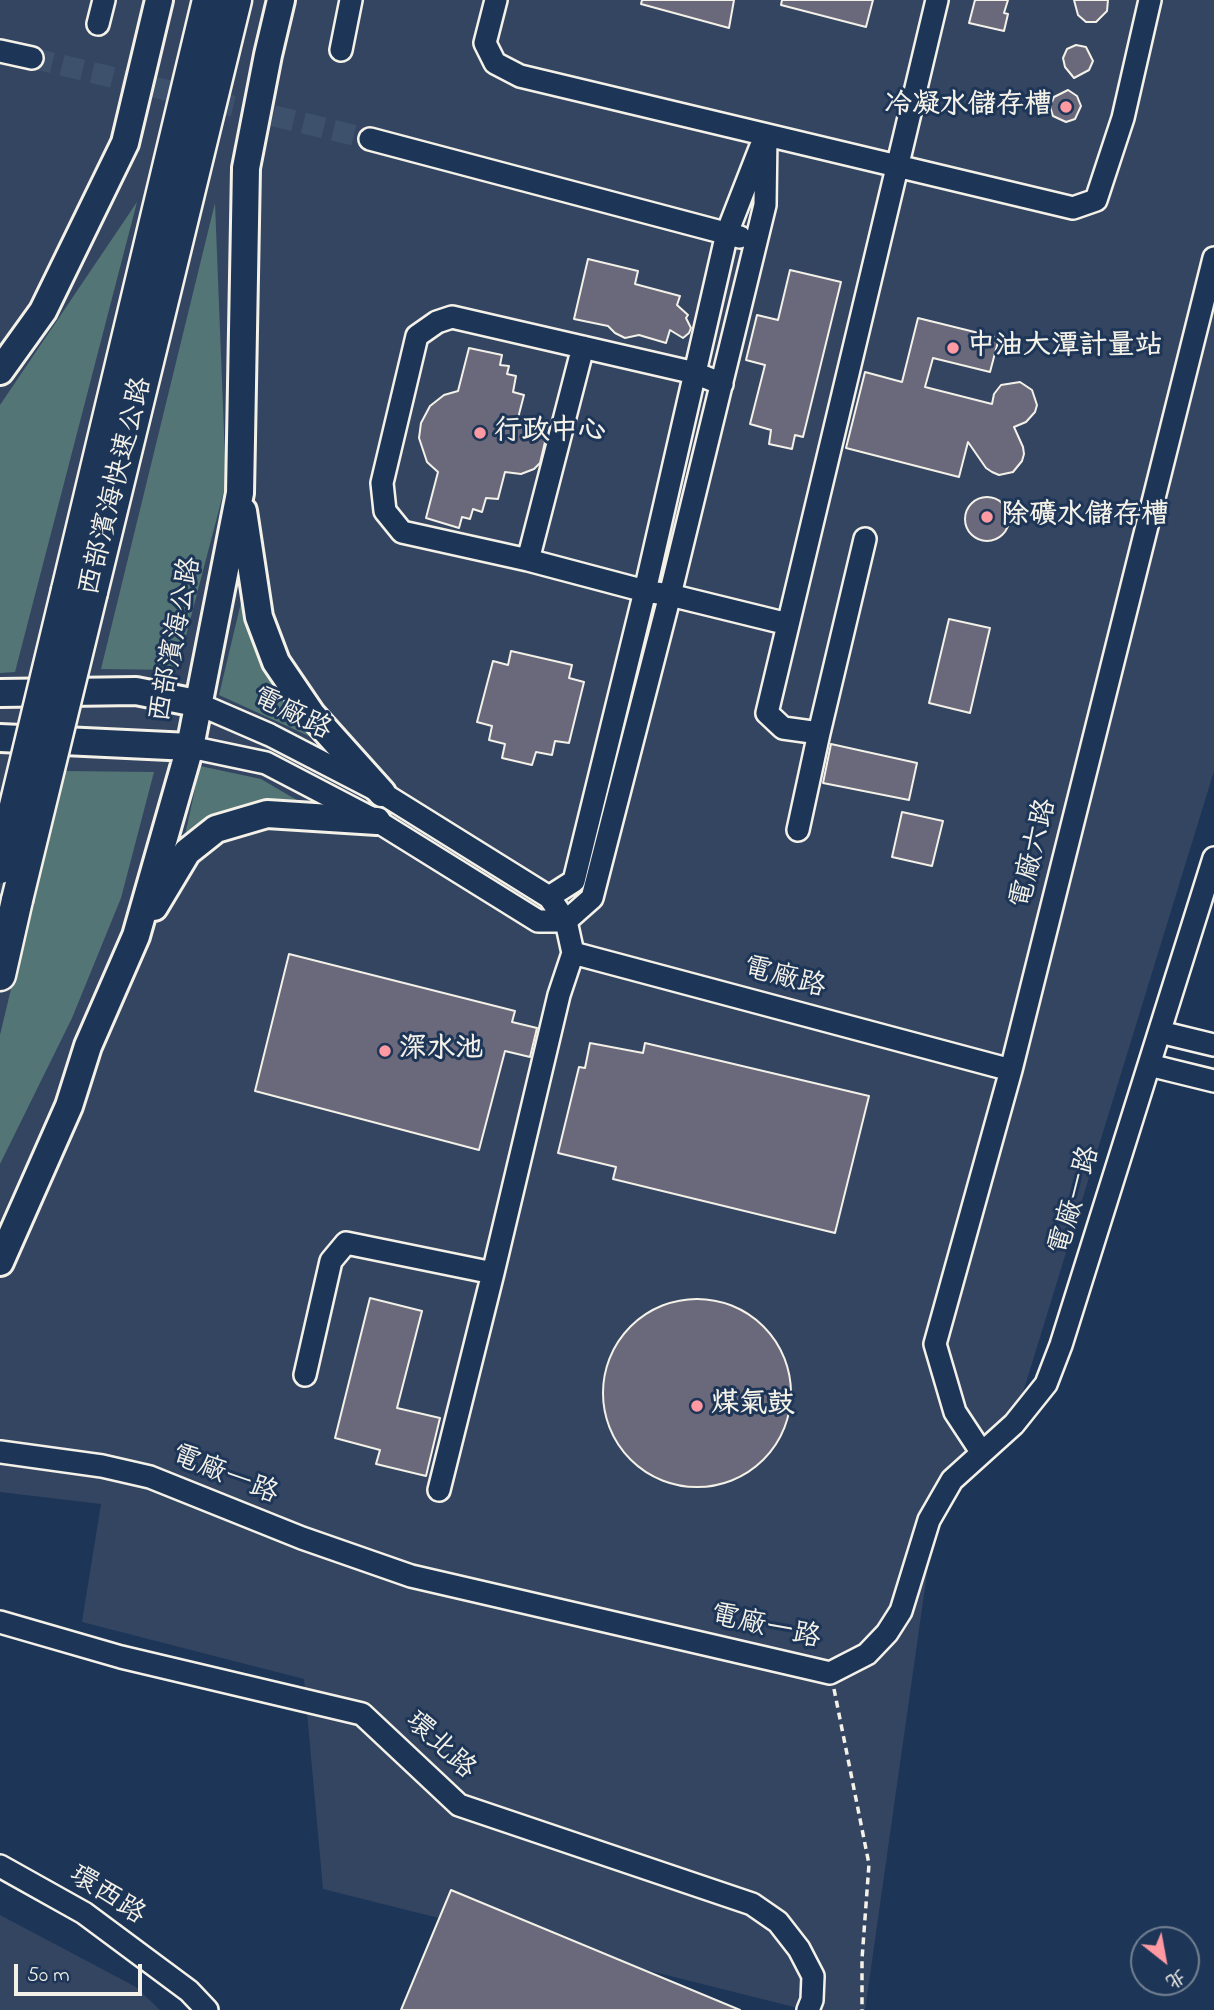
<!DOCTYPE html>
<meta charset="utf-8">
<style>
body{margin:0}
#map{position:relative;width:1214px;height:2010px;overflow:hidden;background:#1d3557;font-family:"Indie Flower","LXGW WenKai TC",sans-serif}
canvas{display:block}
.north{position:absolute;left:1130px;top:1926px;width:70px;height:70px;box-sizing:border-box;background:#1d3557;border:2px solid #738091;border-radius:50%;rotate:149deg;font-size:19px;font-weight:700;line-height:28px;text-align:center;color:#f4f1e8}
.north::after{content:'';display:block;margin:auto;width:24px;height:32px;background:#ff9aa2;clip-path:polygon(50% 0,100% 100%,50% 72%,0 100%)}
.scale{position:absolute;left:14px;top:1964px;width:128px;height:32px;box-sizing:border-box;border:4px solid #f4f1e8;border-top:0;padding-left:9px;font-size:21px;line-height:24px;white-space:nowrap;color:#f4f1e8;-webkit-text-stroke:5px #1d3557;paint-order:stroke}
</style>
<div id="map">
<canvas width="1214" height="2010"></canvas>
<div class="north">北</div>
<div class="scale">50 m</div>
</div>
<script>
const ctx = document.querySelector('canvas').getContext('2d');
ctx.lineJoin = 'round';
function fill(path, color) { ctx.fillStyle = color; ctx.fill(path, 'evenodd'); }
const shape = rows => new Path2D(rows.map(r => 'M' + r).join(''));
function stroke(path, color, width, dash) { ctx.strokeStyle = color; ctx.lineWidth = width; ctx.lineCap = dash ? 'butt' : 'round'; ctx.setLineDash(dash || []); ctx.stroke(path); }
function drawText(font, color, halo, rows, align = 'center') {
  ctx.font = font + ' "Indie Flower","LXGW WenKai TC",sans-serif'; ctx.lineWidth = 6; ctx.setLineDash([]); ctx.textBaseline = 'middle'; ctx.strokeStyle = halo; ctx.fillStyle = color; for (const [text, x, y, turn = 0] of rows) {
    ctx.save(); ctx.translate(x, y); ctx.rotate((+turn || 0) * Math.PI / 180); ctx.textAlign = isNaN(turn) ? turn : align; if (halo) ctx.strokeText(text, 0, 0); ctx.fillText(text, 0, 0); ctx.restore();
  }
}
fill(shape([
 [0,0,1214,0,1214,771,1017,1412,940,1482,865,2010,806,2010,323,1889,304,1679,82,1622,101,1504,0,1492],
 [0,1915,136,1987,160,2010,0,2010]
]), '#344562');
fill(shape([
 [137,202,15,672,0,673,0,405],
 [215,203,226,483,177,670,101,669],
 [243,594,288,703,311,737,219,695],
 [200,766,261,779,307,806,182,849],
 [63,771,154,772,121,898,72,1018,0,1164,0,1035]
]), '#537575');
const building = shape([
 [642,0,734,0,729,28,641,4,642,0],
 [782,0,873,0,866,27,781,5,782,0],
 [975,0,1008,0,1004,13,1008,14,1004,31,969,23,975,0],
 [1074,0,1108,0,1107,11,1096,22,1086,22,1078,15,1074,0],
 [1076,45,1086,47,1093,61,1089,70,1074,78,1065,67,1063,58,1067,49,1076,45],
 [1068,90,1077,96,1081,106,1075,119,1066,122,1053,116,1050,107,1054,97,1068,90],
 [588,259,638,271,635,284,680,296,677,305,688,315,686,318,691,328,689,333,683,338,670,330,666,343,639,335,625,338,615,333,608,326,574,319,588,259],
 [790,270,841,282,803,437,795,435,792,449,769,444,771,430,750,424,765,365,746,360,757,315,778,320,790,270],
 [918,318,999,338,990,372,933,358,925,387,992,404,994,394,1001,385,1020,382,1032,390,1037,405,1035,412,1026,422,1014,427,1023,447,1024,454,1022,461,1013,472,999,475,992,472,986,468,968,442,959,477,846,448,865,372,902,382,918,318],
 [469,348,502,355,500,365,509,366,507,374,516,376,513,392,524,395,518,418,538,428,545,442,540,463,534,469,521,474,505,472,498,499,486,498,482,512,473,509,470,519,462,517,459,528,426,518,438,472,427,462,419,438,421,423,430,406,444,395,458,391,469,348],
 '965 519a22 22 0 1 1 44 0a22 22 0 1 1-44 0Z',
 [949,619,990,628,970,713,929,703,949,619],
 [511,651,572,665,569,678,584,682,569,743,555,741,552,755,536,752,532,765,502,758,505,744,489,740,492,726,477,722,493,661,508,665,511,651],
 [831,744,917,763,909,800,823,783,831,744],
 [902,812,943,821,932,866,892,857,902,812],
 [289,954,515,1011,512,1022,537,1028,530,1057,505,1051,479,1150,255,1091,289,954],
 [590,1043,643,1053,645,1043,869,1096,835,1233,613,1179,616,1167,558,1153,579,1067,585,1068,590,1043],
 [370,1298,422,1311,397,1408,440,1418,426,1476,376,1464,380,1450,335,1438,370,1298],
 '603 1393a94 94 0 1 1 188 0a94 94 0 1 1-188 0Z',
 [451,1890,740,2010,401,2010,451,1890]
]);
fill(building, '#6a697b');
stroke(building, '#f4f1e8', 2);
stroke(shape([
 [32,58,370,139]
]), '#3d516d', 21, [21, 10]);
const minor = shape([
 [496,0,485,43,495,63,520,76,1073,208,1096,200,1123,118,1150,0],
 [98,24,104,0],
 [341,50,351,0],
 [0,51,32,58],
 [370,139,740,237],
 [722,384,695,373,452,317,437,322,417,336,382,483,385,511,402,532,528,560,645,591,670,595,788,624],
 [865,539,819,733,783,728,767,713,937,0],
 [528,560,583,347],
 [196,703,270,735,382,793,549,897,566,921,573,953],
 [190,747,266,763,377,821,538,921,566,921,592,898,670,595,765,205,766,135],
 [798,830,819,733],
 [549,897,574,881,645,591,727,233,761,146],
 [573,953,1011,1070],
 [1160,1032,1214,1045],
 [1149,1065,1214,1081],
 [305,1375,331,1261,346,1243,493,1273],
 [0,1452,102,1466,150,1477,302,1538,411,1576,830,1673,867,1654,887,1633,901,1611,929,1520,952,1480,1014,1424,1046,1384,1061,1345,1214,858],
 [982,1453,955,1412,935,1344,1011,1070,1214,258],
 [439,1490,493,1273,559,995,573,953],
 [0,1622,121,1657,362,1714,459,1805,752,1904,778,1922,799,1949,813,1976,812,2000,808,2010],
 [0,1866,84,1913,189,1991,207,2010]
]);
const major = shape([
 [0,371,43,311,125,143,159,0],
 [243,511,259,617,276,662,312,715,382,793],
 [0,693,136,691,196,703],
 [0,738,190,747],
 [154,907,187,852,216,829,267,814,377,821],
 [0,1262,69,1106,88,1046,136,936,190,747,240,493,246,168,268,55,281,0]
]);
const highway = shape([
 [67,590,208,0],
 [92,592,236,0],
 [0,975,17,900]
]);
stroke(minor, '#f4f1e8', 26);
stroke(major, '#f4f1e8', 32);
stroke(highway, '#f4f1e8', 35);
stroke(shape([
 [834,1689,869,1864,862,1959,862,2010]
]), '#f4f1e8', 3.5, [7, 5]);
stroke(minor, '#1d3557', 21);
stroke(major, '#1d3557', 26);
stroke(highway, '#1d3557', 30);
const highwayBridge = shape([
 [0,868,67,590],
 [17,900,92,592]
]);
stroke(highwayBridge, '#f4f1e8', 35, []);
stroke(highwayBridge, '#1d3557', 30);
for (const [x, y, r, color] of [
 [1066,107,7,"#ff9aa2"],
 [953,348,7,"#ff9aa2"],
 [480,433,7,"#ff9aa2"],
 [987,517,7,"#ff9aa2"],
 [385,1051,7,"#ff9aa2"],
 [697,1406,7,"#ff9aa2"]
]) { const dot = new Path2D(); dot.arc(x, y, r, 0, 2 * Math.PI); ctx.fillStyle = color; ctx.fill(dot); stroke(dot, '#1d3557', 2.5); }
drawText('bold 28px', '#f4f1e8', '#1d3557', [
 ["冷凝水儲存槽",1052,107,"right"],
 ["中油大潭計量站",967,348],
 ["行政中心",494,433],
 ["除礦水儲存槽",1001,517],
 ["深水池",399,1051],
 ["煤氣鼓",711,1406]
], 'left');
drawText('28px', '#f4f1e8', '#1d3557', [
 ["西部濱海快速公路",118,487,-76],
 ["西部濱海公路",178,640,-79],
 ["電廠路",291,716,26],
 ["電廠六路",1036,854,-76],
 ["電廠路",784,980,15],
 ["電廠一路",1077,1201,-73],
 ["電廠一路",224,1477,22],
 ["電廠一路",765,1629,13],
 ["環北路",439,1747,43],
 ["環西路",106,1897,33]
]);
</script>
